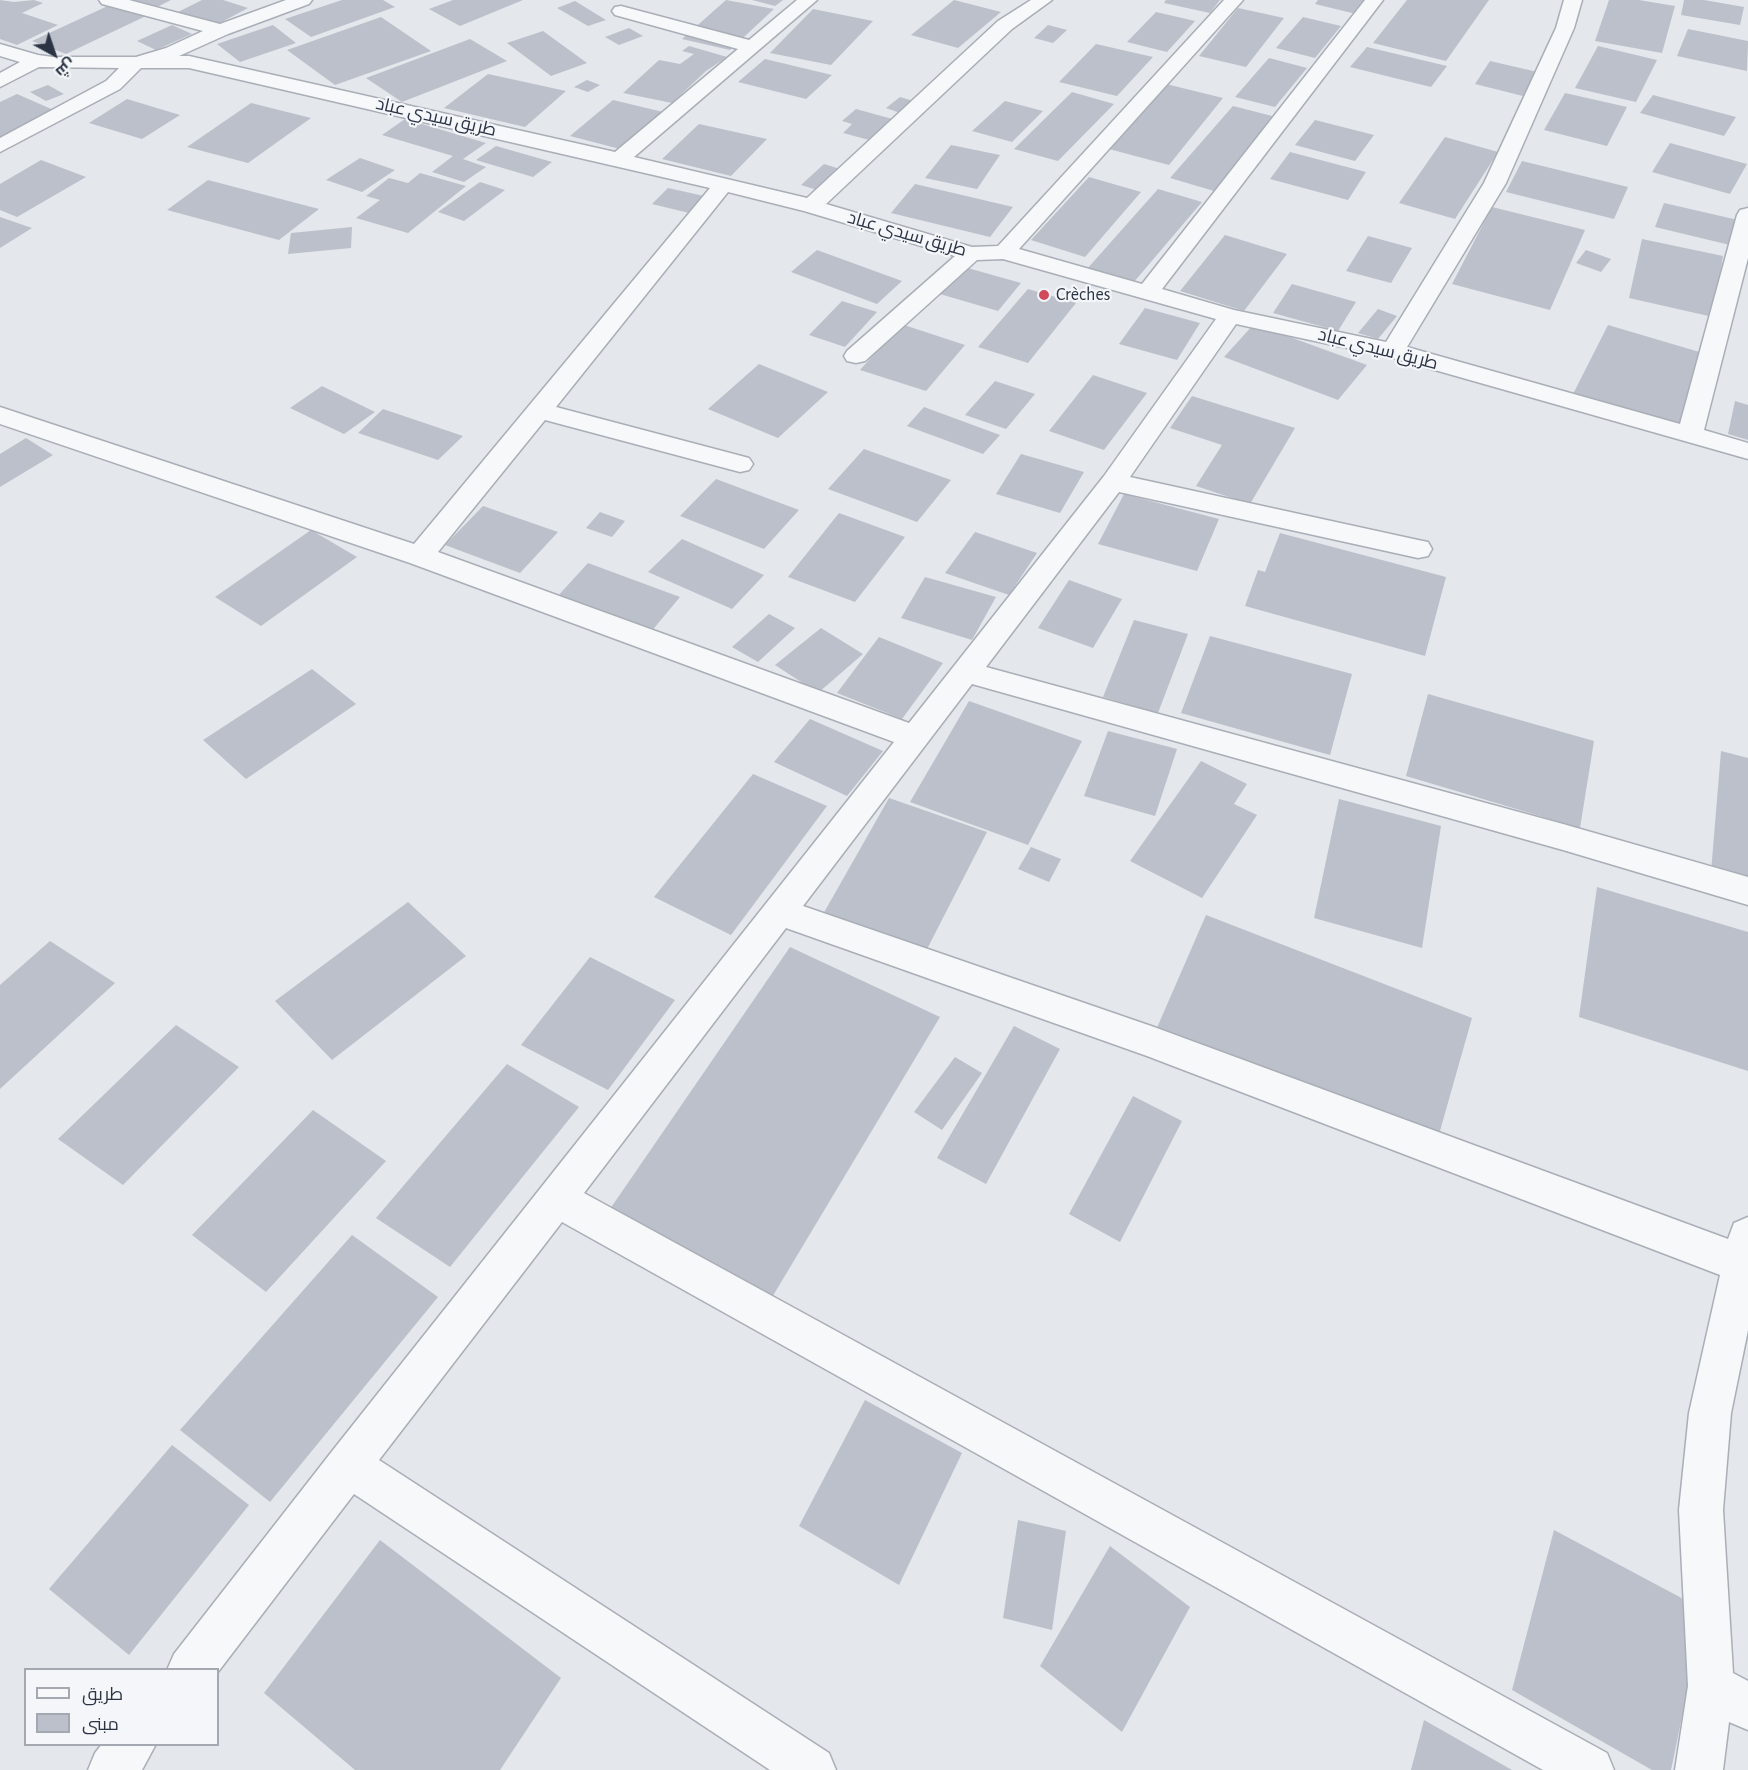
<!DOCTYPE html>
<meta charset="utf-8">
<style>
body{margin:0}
#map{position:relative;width:1748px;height:1770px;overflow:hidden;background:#e4e7ec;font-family:"Alegreya Sans",Cairo,sans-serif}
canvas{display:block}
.legend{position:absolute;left:24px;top:1668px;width:195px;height:78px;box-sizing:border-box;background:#f4f6f9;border:2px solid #a4a8b1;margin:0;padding:8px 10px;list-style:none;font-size:18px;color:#2b3445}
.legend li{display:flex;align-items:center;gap:12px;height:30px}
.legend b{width:30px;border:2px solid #a4a8b1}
.north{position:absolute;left:24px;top:24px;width:60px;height:60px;-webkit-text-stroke:4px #f4f6f9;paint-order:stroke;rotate:140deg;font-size:16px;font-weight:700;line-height:24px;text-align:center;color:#2b3445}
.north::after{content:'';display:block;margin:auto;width:21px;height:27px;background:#2b3445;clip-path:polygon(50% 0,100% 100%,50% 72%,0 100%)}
</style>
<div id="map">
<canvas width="1748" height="1770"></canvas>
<ul class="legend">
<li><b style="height:8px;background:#f7f8fa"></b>طريق</li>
<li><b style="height:16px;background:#bbc0ca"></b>مبنى</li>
</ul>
<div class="north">ش</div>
</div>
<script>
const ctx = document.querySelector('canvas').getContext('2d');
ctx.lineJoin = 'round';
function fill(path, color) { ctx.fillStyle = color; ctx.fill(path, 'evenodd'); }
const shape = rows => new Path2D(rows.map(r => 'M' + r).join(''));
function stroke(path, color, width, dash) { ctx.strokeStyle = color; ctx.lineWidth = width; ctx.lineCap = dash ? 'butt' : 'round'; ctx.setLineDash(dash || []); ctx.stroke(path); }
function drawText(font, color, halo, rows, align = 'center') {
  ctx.font = font + ' "Alegreya Sans",Cairo,sans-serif'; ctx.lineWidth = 4.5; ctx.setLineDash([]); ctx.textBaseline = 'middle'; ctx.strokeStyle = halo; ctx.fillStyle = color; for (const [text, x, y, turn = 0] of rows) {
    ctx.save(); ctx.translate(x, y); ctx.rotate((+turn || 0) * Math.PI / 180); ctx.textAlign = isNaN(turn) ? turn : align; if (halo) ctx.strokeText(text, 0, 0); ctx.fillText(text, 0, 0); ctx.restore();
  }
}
fill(shape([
 [0,0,14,2,34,0,43,3,22,13,58,25,17,45,0,39],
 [132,0,171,0,155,8],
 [202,0,223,0,248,8,216,25,178,12],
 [342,0,383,0,395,7,311,37,285,19],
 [453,0,523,0,460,26,429,9],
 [726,0,774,9,730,50,682,39],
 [752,0,783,0,775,6],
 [954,0,1001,12,958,48,911,35],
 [1166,0,1220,0,1210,13,1164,3],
 [1318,0,1367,0,1356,14,1315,4],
 [1407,0,1489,0,1446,61,1373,43],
 [1609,0,1639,0,1675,6,1662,53,1595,41],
 [1684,0,1704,0,1744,7,1740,25,1681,15],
 [575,1,606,20,588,26,557,8],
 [112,4,146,16,66,54,32,41],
 [1238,8,1284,18,1246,67,1199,56],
 [813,9,873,21,831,65,770,53],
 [1156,12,1195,21,1167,52,1127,42],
 [381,17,431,51,335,85,287,50],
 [1303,17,1341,26,1315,58,1276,48],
 [172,25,192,34,156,50,137,41],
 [273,25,296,43,240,62,217,44],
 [1048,25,1067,30,1053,43,1034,38],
 [629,28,643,36,619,45,605,37],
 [1688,29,1748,41,1747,71,1677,56],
 [543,31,587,63,551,76,507,43],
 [470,39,507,61,402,102,366,78],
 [1096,44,1153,57,1117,96,1059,82],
 [689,46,727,57,706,71,672,103,623,93,659,60,680,64,694,54,682,51],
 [1598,46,1657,60,1636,102,1575,88],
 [1367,47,1447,66,1431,87,1350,67],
 [1269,58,1307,68,1275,107,1235,97],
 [765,59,832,75,806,99,738,82],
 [1490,61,1542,73,1527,97,1475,84],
 [488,74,566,91,525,127,444,108],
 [587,80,600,85,588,92,574,87],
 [1166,84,1223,98,1169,165,1109,149],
 [48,85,64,94,46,101,30,92],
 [1072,92,1114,104,1058,161,1014,149],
 [1565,93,1627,107,1607,146,1544,130],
 [17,94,58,112,0,140,0,102],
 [1653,95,1736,117,1724,136,1640,113],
 [900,97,917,102,903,114,886,108],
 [127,99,180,115,142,139,89,123],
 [613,100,663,112,620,149,570,136],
 [1005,101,1043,111,1012,142,972,131],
 [251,103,311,118,248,163,187,147],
 [1233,106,1276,117,1214,191,1170,178],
 [856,109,896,120,873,141,843,133,852,124,842,121],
 [405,119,486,143,463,159,486,167,464,182,432,172,453,156,382,135],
 [1315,120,1374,135,1355,161,1295,145],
 [699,124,767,139,731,176,662,159],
 [1445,137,1498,152,1455,219,1399,203],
 [1670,143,1747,164,1730,194,1652,172],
 [951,145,1000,155,977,189,925,178],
 [496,146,552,162,533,177,476,160],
 [1290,152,1366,172,1348,200,1270,179],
 [360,158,395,170,362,192,326,180],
 [41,160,86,177,17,217,0,210,0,184],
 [1522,161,1628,187,1614,219,1506,192],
 [824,164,840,169,817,190,801,185],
 [420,173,466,186,408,233,356,218,380,200,366,196,389,178,408,183],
 [1089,177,1141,192,1085,257,1031,240],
 [208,180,319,209,279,240,167,210],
 [480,182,505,190,464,221,438,212],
 [915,184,1013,207,990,237,891,213],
 [668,188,704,196,689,213,652,204],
 [1158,189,1202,202,1133,283,1087,269],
 [1664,203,1738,220,1730,245,1655,227],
 [1492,207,1585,230,1550,310,1452,284],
 [0,217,32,228,0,248],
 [352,227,351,248,288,254,291,233],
 [1225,235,1287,254,1244,311,1180,291],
 [1368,236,1412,248,1391,283,1346,271],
 [1642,239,1723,256,1713,317,1629,298],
 [817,250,902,281,877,304,791,272],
 [1586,250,1611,259,1601,272,1576,263],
 [957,265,1021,283,998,311,933,292],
 [1292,284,1356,302,1338,331,1273,313],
 [1028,289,1076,303,1028,363,978,347],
 [842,301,877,312,845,347,809,335],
 [1145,308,1200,323,1177,360,1119,344],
 [1378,309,1397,316,1378,339,1358,333],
 [901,324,965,345,926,391,860,370],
 [1254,324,1367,365,1338,400,1224,357],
 [1608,325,1713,356,1681,430,1572,396],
 [759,364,828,392,778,438,708,409],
 [1093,375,1147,393,1104,450,1049,431],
 [995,381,1035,394,1006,429,965,415],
 [322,386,375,412,344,434,290,408],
 [1192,396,1295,428,1250,504,1196,486,1222,445,1170,428],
 [1735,401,1748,405,1748,440,1728,434],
 [924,407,1000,435,983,454,907,426],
 [383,409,463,436,438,460,358,433],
 [26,438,53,455,0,487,0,454],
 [864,449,951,480,917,522,828,489],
 [1021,454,1084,472,1060,513,996,494],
 [716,479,799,510,764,549,680,516],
 [1124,494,1219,519,1197,571,1098,544],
 [483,506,558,532,520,573,445,545],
 [600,512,625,521,612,537,586,528],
 [839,513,905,537,855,602,788,577],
 [311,530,357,557,261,626,215,597],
 [975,532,1037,553,1009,595,945,573],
 [1280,533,1446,577,1425,656,1245,606,1258,570,1265,572],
 [682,539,764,575,732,609,648,572],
 [588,563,680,597,650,633,556,598],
 [925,577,996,597,972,640,901,618],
 [1069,580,1122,599,1093,648,1038,628],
 [769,614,795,628,758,662,732,647],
 [1134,620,1188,634,1158,713,1103,697],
 [821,628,863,654,818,693,775,665],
 [1210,636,1352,674,1330,755,1181,713],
 [879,637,943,663,902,719,837,693],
 [312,669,356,704,246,779,203,740],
 [1428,694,1594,741,1580,828,1406,776],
 [969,701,1082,741,1028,845,910,802],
 [810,719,883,751,847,796,774,762],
 [1108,731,1177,749,1155,816,1084,796],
 [1721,751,1748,758,1748,883,1711,872],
 [1201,761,1247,784,1234,804,1257,815,1202,898,1130,861],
 [753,774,827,806,731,935,654,897],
 [889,798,987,832,924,955,822,916],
 [1339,799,1441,826,1422,948,1314,918],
 [1031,847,1061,859,1049,882,1018,869],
 [1597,887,1748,932,1748,1071,1579,1017],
 [408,902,466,956,332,1060,275,1001],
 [1206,915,1472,1018,1436,1145,1156,1030],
 [50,941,115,983,0,1089,0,985],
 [790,947,940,1017,771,1299,610,1209],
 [590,957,675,1000,608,1090,521,1045],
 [176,1025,239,1067,123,1185,58,1139],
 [1014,1026,1060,1049,986,1184,937,1158],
 [955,1057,982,1073,942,1130,914,1112],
 [507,1064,579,1107,450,1267,376,1218],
 [1133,1096,1182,1121,1120,1242,1069,1214],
 [313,1110,386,1161,266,1292,192,1235],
 [352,1235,438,1297,270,1502,180,1430],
 [865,1400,962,1453,899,1585,799,1526],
 [172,1445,249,1505,129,1655,49,1589],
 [1018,1520,1066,1531,1052,1630,1003,1618],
 [1554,1530,1704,1610,1671,1770,1652,1770,1512,1690],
 [380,1540,561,1678,500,1770,355,1770,264,1693],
 [1110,1546,1190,1607,1122,1732,1040,1666],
 [1424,1720,1512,1770,1411,1770]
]), '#bbc0ca');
const street = shape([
 [99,0,129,0,220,24,286,0,312,0,309,4,228,34,179,56,189,56,615,152,738,49,615,15,612,11,615,7,621,6,749,40,797,0,817,0,634,157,807,198,998,21,1031,0,1052,0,1012,29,826,204,972,247,998,246,1224,0,1243,0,1019,249,1142,284,1365,0,1383,0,1162,289,1234,310,1386,342,1484,183,1556,28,1564,0,1582,0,1574,28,1506,183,1407,347,1680,424,1737,215,1740,210,1748,208,1748,258,1704,430,1748,443,1748,459,1389,357,1236,324,1130,477,1418,540,1428,542,1432,549,1428,556,1418,558,1119,492,986,667,1563,824,1748,877,1748,905,1563,850,972,684,803,906,1154,1027,1728,1239,1734,1223,1748,1217,1748,1330,1731,1413,1723,1510,1733,1673,1748,1681,1748,1730,1729,1722,1723,1770,1675,1770,1688,1686,1679,1510,1689,1413,1720,1275,1147,1056,786,928,584,1193,1607,1753,1614,1770,1543,1770,562,1222,379,1460,829,1753,836,1770,770,1770,354,1494,218,1672,218,1670,167,1670,174,1654,333,1450,894,742,410,563,0,424,0,407,414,544,710,188,189,68,141,68,120,89,0,152,0,138,106,81,119,68,39,67,0,87,0,73,20,62,0,56,0,44,38,55,53,57,136,57,166,48,203,31,102,4,99,0],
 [728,192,804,211,955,256,847,351,844,356,847,361,856,363,865,361,977,260,1003,259,1216,319,1104,476,909,723,438,552,545,420,740,472,749,470,753,464,749,458,556,407,728,192],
 [102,1744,156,1744,142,1770,88,1770,95,1753,102,1744]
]);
stroke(street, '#a9aeb7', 3);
fill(street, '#f7f8fa');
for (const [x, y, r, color] of [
 [1044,295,6,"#d1495b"]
]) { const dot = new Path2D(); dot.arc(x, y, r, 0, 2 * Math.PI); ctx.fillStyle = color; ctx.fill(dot); stroke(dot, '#f4f6f9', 2); }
drawText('18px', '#2b3445', '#f4f6f9', [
 ["طريق سيدي عباد",436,117,13],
 ["طريق سيدي عباد",907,234,16],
 ["طريق سيدي عباد",1378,349,14]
]);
drawText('18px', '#2b3445', '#f4f6f9', [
 ["Crèches",1056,295]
], 'left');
</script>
